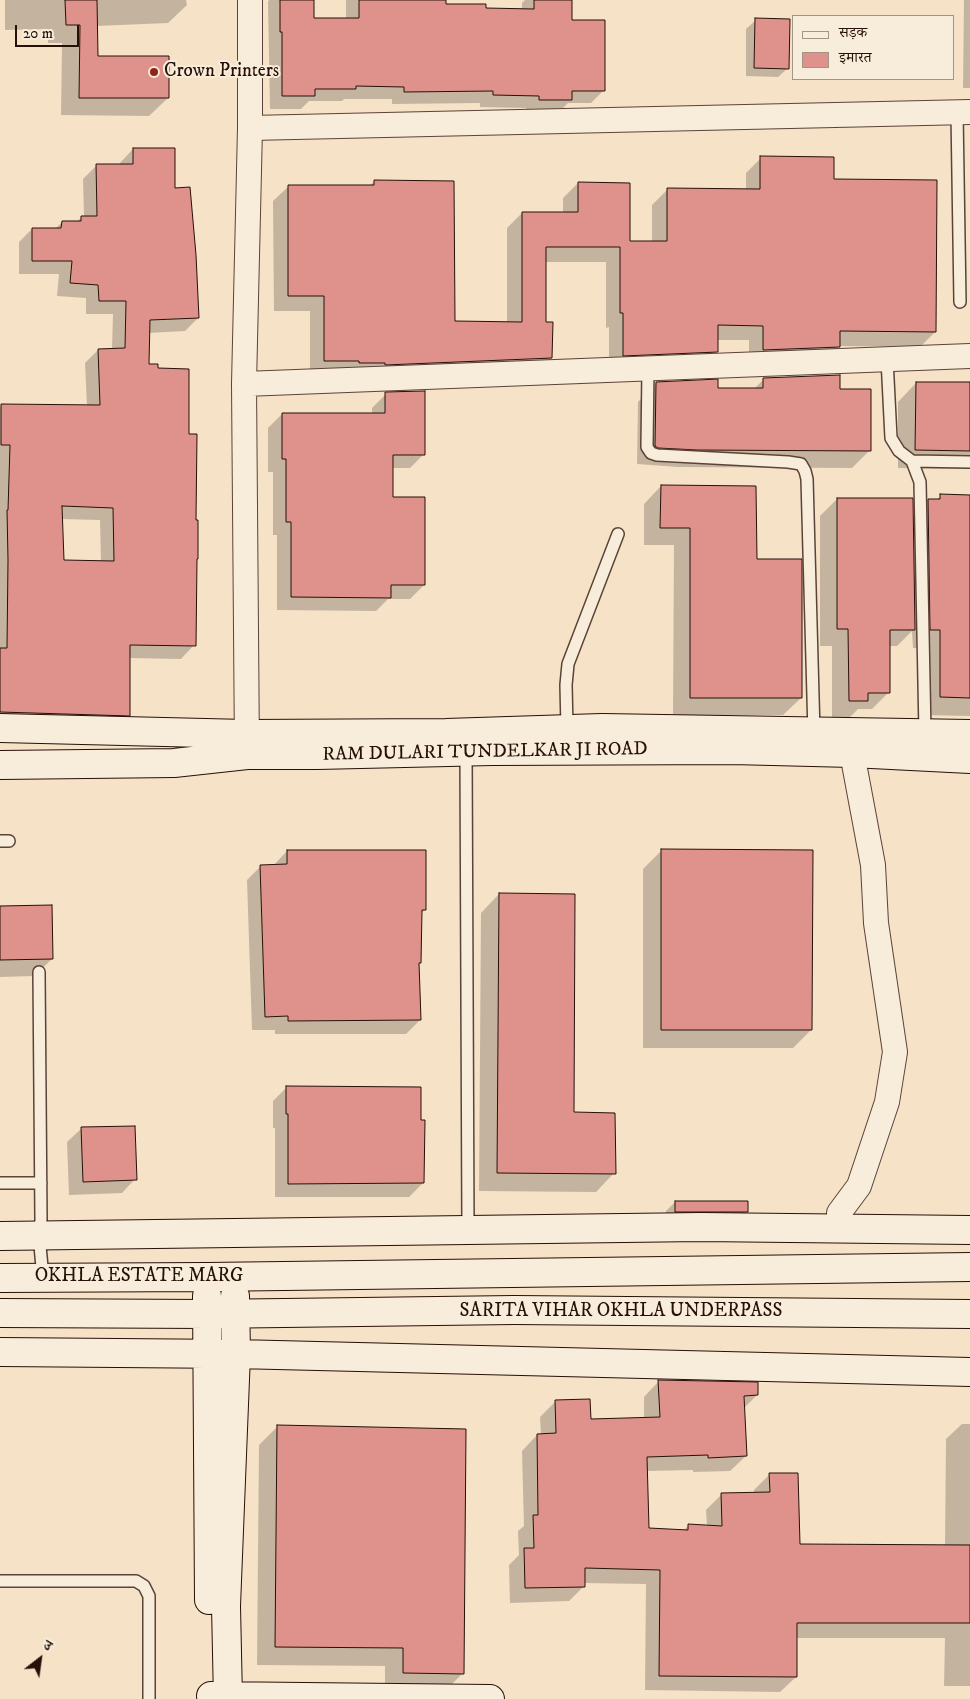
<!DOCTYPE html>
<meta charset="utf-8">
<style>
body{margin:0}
#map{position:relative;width:970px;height:1699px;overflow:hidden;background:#f5e2c7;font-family:"IM FELL DW Pica","Noto Serif Devanagari",serif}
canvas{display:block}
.legend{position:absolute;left:792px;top:15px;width:162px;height:65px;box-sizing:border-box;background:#f8ecdb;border:1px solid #a49487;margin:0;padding:6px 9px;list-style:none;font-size:15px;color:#261008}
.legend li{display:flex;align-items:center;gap:10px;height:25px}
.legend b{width:25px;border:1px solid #a49487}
.north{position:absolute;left:15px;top:1634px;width:50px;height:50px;-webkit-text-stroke:4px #f8ecdb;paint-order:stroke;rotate:30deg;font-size:14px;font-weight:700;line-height:20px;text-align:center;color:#261008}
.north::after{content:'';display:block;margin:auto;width:18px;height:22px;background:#261008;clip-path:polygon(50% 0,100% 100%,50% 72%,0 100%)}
.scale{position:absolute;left:15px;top:25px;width:64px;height:22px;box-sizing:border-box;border:2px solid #261008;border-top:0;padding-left:6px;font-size:15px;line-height:18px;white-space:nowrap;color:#261008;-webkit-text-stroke:4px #f8ecdb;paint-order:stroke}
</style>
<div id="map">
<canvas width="970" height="1699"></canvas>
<ul class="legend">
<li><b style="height:6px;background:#f8ecdb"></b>सड़क</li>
<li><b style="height:14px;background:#df918b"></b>इमारत</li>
</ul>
<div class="north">उ</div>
<div class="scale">20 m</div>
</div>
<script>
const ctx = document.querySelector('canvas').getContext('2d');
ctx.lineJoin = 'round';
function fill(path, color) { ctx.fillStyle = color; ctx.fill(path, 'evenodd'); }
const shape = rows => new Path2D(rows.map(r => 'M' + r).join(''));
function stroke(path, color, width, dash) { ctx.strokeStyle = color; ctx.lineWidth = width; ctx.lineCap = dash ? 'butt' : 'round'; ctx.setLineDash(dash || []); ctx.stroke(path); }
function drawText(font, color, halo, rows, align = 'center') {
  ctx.font = font + ' "IM FELL DW Pica",serif'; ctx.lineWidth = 4; ctx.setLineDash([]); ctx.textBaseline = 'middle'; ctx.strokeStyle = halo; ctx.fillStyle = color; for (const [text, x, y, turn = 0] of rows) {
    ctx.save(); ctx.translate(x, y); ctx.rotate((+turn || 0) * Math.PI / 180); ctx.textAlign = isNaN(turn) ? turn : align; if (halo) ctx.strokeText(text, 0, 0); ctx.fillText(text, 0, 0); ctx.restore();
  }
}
fill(shape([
 [5,0,186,0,187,5,168,23,96,26,97,57,168,98,149,116,61,115,62,43,48,43,48,29,5,30],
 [269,0,313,0,313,19,346,19,346,0,399,0,485,10,522,10,522,3,525,0,571,0,571,21,604,90,591,103,568,103,558,113,526,113,526,108,480,107,480,103,392,104,392,99,344,99,342,101,309,101,301,109,270,109,268,2],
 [964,0,970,0,970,88,963,88],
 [756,20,788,68,778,77,746,76,746,29],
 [133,149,174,190,198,318,185,331,148,333,148,365,157,370,194,645,181,659,128,658,128,715,115,728,0,726,0,407,2,405,87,406,85,363,98,350,112,349,113,314,86,314,86,298,57,296,59,274,19,274,19,242,32,229,55,229,62,222,76,222,82,217,84,217,83,179,97,165,120,165,120,163],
 [61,519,100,520,101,562,62,561],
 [761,158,833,181,935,332,920,347,839,346,823,362,749,365,749,340,717,340,717,351,702,367,609,370,609,327,606,328,606,262,545,262,545,323,551,358,536,373,310,375,310,311,274,311,273,201,289,186,369,186,374,182,454,322,507,323,507,228,522,213,563,213,563,198,578,183,629,242,652,242,652,205,667,190,746,190,746,173],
 [764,379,838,390,870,450,852,468,678,467,637,464,638,402,656,383,717,389,753,390],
 [916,383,970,384,970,469,898,468,898,402],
 [386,394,424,454,410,468,392,468,392,498,424,585,410,599,388,599,376,611,277,610,277,535,273,535,273,472,268,472,268,428,282,414,372,415,372,408],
 [661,486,755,560,801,698,783,715,673,715,674,545,644,545,644,504],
 [941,496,970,496,970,716,922,715,922,648,913,648,912,631,897,646,889,646,889,692,872,709,858,709,849,718,832,718,832,646,820,646,820,516,837,499,912,516,928,500,936,500],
 [662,850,811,1030,793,1048,643,1048,643,869],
 [287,851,425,910,420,914,420,962,418,964,420,1020,406,1034,275,1034,275,1030,252,1030,247,880,261,866,273,866],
 [499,894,573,1114,614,1173,596,1192,479,1191,481,913],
 [0,907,52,959,34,976,0,977],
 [287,1087,423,1183,409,1197,275,1197,275,1128,273,1128,273,1101],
 [81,1129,135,1179,122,1193,69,1195,67,1142],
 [675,1202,746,1211,737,1221,666,1220,666,1211],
 [659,1381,757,1395,744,1408,746,1456,730,1471,693,1472,693,1470,646,1471,647,1530,683,1531,689,1525,707,1526,706,1510,722,1494,754,1493,754,1490,769,1475,799,1545,945,1546,946,1439,962,1424,970,1424,970,1686,944,1686,945,1638,796,1638,796,1677,780,1692,645,1690,646,1584,584,1583,584,1586,569,1601,510,1603,509,1565,519,1555,518,1531,524,1526,522,1451,537,1435,541,1435,540,1417,556,1401,590,1420,644,1419,644,1397],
 [277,1427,463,1673,444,1692,385,1691,385,1666,257,1665,259,1445]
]), '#0003');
const building = shape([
 [65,0,97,0,98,56,169,56,169,98,79,98,80,25,66,25,65,0],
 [280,0,314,0,314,18,359,18,359,0,446,0,446,4,486,4,486,8,534,9,534,0,572,0,572,20,605,20,605,91,572,91,572,100,539,100,539,96,493,95,493,91,404,92,404,87,356,86,356,89,315,89,315,96,282,96,282,32,280,32,280,0],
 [755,18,790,19,789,69,754,68,755,18],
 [133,148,175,148,175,188,190,187,196,255,199,318,150,320,149,364,158,364,158,368,189,369,189,434,197,434,196,520,198,520,198,559,197,559,196,646,130,645,130,716,0,712,0,648,7,648,8,560,7,510,8,510,10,445,1,445,1,404,100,405,98,349,125,348,126,301,99,301,98,285,70,283,72,261,32,261,32,228,61,228,62,221,81,221,81,216,97,216,96,164,133,164,133,148],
 [62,506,113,508,114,561,64,560,62,506],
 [760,156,834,157,834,179,937,180,936,332,840,331,840,347,763,350,763,326,718,325,718,352,623,356,623,313,620,313,620,247,546,247,546,322,553,322,552,358,385,365,385,363,359,363,359,361,324,361,324,296,288,296,288,185,374,185,374,180,454,181,455,321,522,322,522,212,578,212,578,182,630,183,630,241,667,241,667,188,760,189,760,156],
 [840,375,840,389,871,389,871,451,697,450,658,448,655,446,656,382,718,379,718,388,763,388,763,378,840,375],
 [916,382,970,382,970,451,915,450,916,382],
 [425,391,425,455,393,455,393,497,425,497,425,585,391,585,391,598,291,597,291,522,286,522,286,459,282,459,282,413,385,413,385,392,425,391],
 [661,485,756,486,757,559,802,559,802,698,690,698,690,528,660,528,661,485],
 [940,494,970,495,970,698,940,697,940,630,930,630,928,499,940,499,940,494],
 [837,498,913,498,915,630,890,630,890,693,868,693,868,701,849,701,848,629,837,629,837,498],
 [661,849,813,850,812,1030,661,1030,661,849],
 [287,850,426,850,426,910,422,910,421,963,419,963,421,1020,288,1021,288,1016,265,1017,260,865,287,864,287,850],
 [499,893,575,894,574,1112,615,1113,616,1174,497,1173,499,893],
 [52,905,53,959,0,960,0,906,52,905],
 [286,1086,421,1087,421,1120,425,1120,424,1183,288,1184,288,1114,286,1114,286,1086],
 [135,1126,137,1180,83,1182,81,1127,135,1126],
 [675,1201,748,1201,748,1212,675,1212,675,1201],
 [658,1380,758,1382,758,1395,744,1396,747,1456,708,1458,708,1455,647,1457,649,1528,688,1530,688,1524,722,1526,721,1493,770,1492,769,1473,798,1473,800,1544,970,1545,970,1623,797,1623,797,1677,659,1676,660,1570,585,1568,585,1587,525,1588,524,1548,534,1548,533,1515,538,1515,537,1434,556,1433,555,1400,590,1399,591,1419,660,1417,658,1380],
 [277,1425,466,1429,464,1674,403,1673,403,1648,275,1647,277,1425]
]);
fill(building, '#df918b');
stroke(building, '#261008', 1);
const lane = shape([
 [957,113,960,302],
 [887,359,891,438,899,451,912,461,920,482,925,733],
 [648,369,647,447,651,453,657,455,788,462,801,464,805,471,807,479,814,733],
 [912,461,970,462],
 [567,728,566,685,568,664,618,534],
 [466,751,468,1230],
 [0,841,9,841],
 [39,972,41,1220,39,1235,43,1278],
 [0,1183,41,1183],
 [0,1581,136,1581,144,1586,149,1596,149,1699]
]);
const street = shape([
 [250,128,970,112],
 [244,384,970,356],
 [247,753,244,384,250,128,250,0],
 [841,1229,839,1213,859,1186,887,1102,895,1052,876,923,873,865,852,753]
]);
const secondary = shape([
 [0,728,246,734,446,733,602,728,970,734],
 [0,765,174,763,247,755,317,755,492,751,732,750,852,753,970,759],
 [0,1236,701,1227,970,1230],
 [0,1278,207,1277,970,1267],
 [207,1296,209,1600],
 [0,1313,207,1314,514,1310,970,1314],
 [0,1352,236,1354,970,1372],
 [211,1696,490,1699],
 [228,1699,226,1606,236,1354,235,1296]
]);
stroke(lane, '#5a4438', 14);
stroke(street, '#5a4438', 26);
stroke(secondary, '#261008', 30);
stroke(lane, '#f8ecdb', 11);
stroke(street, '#f8ecdb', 24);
stroke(secondary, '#f8ecdb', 28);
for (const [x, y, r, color] of [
 [154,72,5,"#8f2418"]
]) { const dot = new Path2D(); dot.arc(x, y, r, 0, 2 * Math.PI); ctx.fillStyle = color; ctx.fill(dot); stroke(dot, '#f8ecdb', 2); }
drawText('19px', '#261008', '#f8ecdb', [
 ["Crown Printers",164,72]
], 'left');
drawText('19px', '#261008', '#f8ecdb', [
 ["RAM DULARI TUNDELKAR JI ROAD",485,753,-1],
 ["OKHLA ESTATE MARG",139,1277],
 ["SARITA VIHAR OKHLA UNDERPASS",621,1312]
]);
</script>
